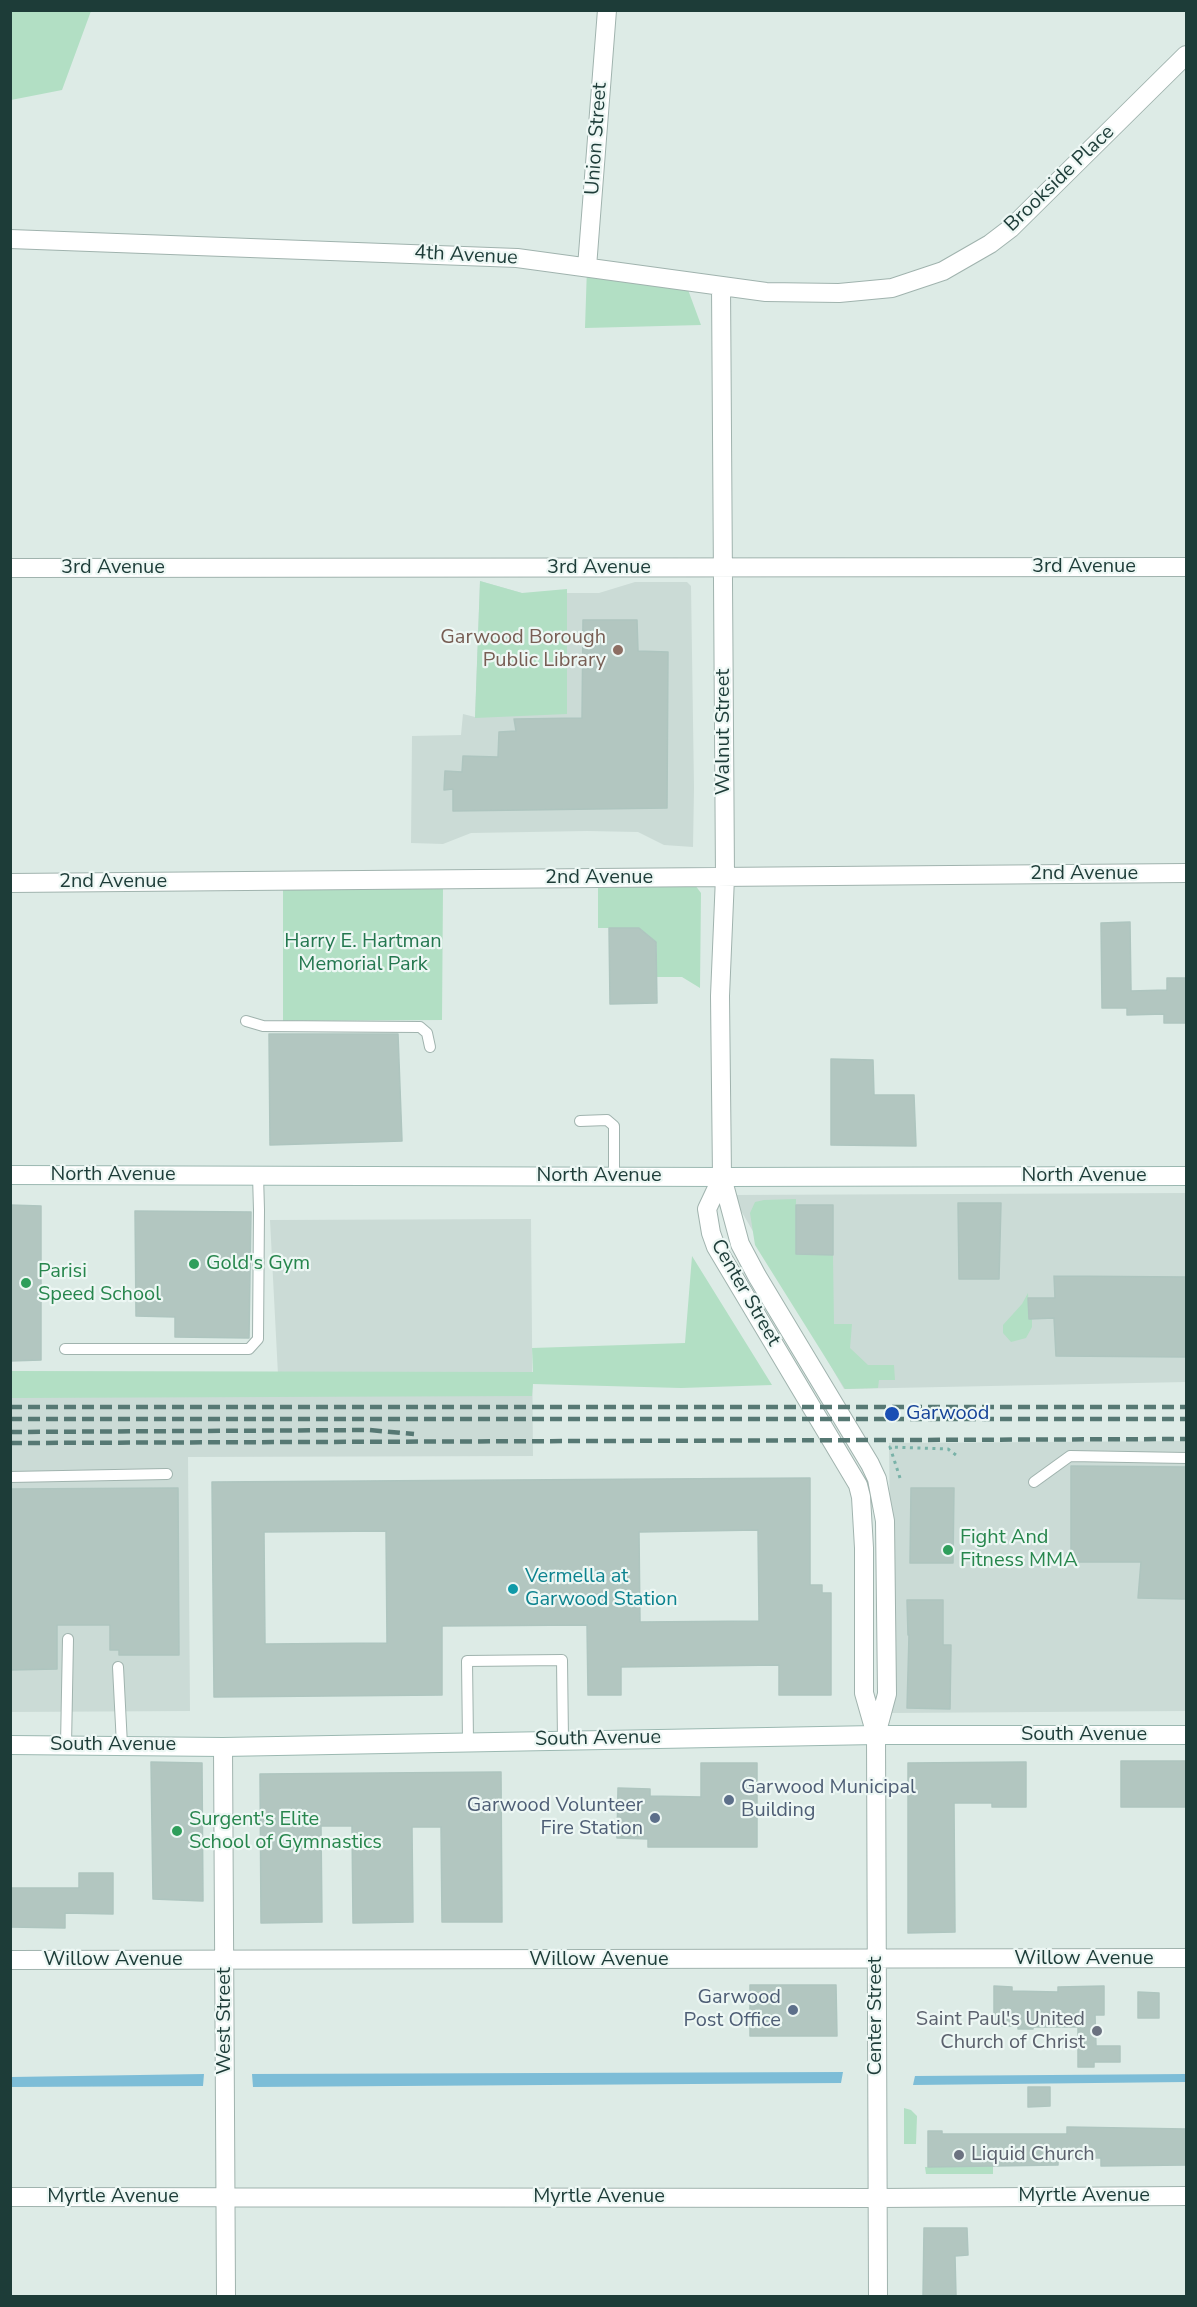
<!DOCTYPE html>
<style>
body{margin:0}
#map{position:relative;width:1197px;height:2307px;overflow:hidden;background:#ddebe6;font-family:"Nunito Sans",sans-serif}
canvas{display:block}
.frame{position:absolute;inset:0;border:12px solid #1d3c38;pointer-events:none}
</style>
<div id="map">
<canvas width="1197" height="2307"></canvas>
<div class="frame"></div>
</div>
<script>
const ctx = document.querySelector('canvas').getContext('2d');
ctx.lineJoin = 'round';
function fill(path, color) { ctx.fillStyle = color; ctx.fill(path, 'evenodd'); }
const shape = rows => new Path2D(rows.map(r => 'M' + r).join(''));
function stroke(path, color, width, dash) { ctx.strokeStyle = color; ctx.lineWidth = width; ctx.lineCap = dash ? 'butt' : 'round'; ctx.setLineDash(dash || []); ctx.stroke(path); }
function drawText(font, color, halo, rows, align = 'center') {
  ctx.font = font + ' "Nunito Sans",sans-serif'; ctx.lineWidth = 4.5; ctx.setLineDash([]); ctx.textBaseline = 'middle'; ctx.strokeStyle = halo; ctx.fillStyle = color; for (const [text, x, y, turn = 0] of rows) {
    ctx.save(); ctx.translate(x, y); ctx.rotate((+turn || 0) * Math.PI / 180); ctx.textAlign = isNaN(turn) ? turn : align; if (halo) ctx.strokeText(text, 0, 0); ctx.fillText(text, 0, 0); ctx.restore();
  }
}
fill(shape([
 [480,581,522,593,599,593,635,582,687,582,691,586,694,788,693,847,664,845,638,832,587,831,471,833,443,844,411,843,412,736,461,735,463,714,475,717],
 [1186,1193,1186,1382,844,1389,732,1195],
 [531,1219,533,1456,188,1457,190,1711,11,1712,10,1397,279,1394,270,1220],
 [1186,1441,1186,1711,892,1713,889,1443]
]), '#cbdbd6');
fill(shape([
 [11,10,91,11,62,90,11,100],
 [587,267,687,287,701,325,585,328],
 [480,581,522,593,567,589,567,714,475,718],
 [598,884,695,885,701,893,700,988,682,977,657,977,656,942,639,928,598,928],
 [283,887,443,888,442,1020,283,1021],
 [796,1199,796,1254,833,1255,834,1324,852,1324,850,1348,868,1365,894,1365,895,1380,879,1380,878,1388,845,1389,755,1245,750,1213,755,1202,764,1200],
 [692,1256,772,1385,681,1388,533,1384,532,1396,11,1398,11,1371,533,1372,532,1348,685,1343],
 [1028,1293,1029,1318,1032,1318,1032,1327,1026,1338,1011,1342,1003,1333,1003,1325,1022,1304],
 [904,2108,911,2110,917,2116,916,2144,904,2144],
 [993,2162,993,2174,926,2174,925,2167,990,2166]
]), '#b2dfc4');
fill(shape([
 [843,2072,841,2083,253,2087,252,2074],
 [204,2074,203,2086,11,2087,11,2077],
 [1186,2074,1186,2082,913,2085,915,2076]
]), '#7dbdd7');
const building = shape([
 [583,620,637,620,638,651,668,652,667,808,453,811,453,789,444,790,445,771,462,772,463,756,498,757,499,732,516,731,514,719,582,718,583,620],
 [1130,922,1131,991,1167,990,1167,978,1186,978,1186,1023,1164,1023,1164,1014,1127,1015,1127,1008,1102,1008,1101,923,1130,922],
 [609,928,639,928,656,942,657,1003,610,1004,609,928],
 [269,1034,398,1034,402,1141,270,1145,269,1034],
 [831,1059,873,1060,874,1095,914,1095,916,1146,831,1145,831,1059],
 [958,1203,1001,1203,999,1279,959,1279,958,1203],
 [10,1205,41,1206,41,1360,10,1361,10,1205],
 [796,1205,833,1205,833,1255,796,1254,796,1205],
 [135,1211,251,1212,249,1338,175,1337,175,1317,136,1316,135,1211],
 [1054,1276,1186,1277,1186,1357,1056,1356,1054,1318,1029,1319,1028,1298,1055,1298,1054,1276],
 [1071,1466,1186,1467,1186,1599,1138,1598,1141,1562,1071,1562,1071,1466],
 [810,1478,810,1585,822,1585,822,1593,831,1593,831,1695,779,1695,779,1665,621,1667,621,1695,588,1695,587,1625,442,1626,442,1695,214,1697,212,1482,810,1478],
 [758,1530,759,1621,640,1622,639,1532,758,1530],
 [386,1531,387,1643,265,1644,264,1532,386,1531],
 [178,1488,179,1655,119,1655,119,1650,110,1650,110,1625,57,1625,57,1669,10,1670,10,1489,178,1488],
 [911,1488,954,1488,953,1563,910,1563,911,1488],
 [907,1600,943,1600,943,1645,951,1645,950,1709,907,1708,909,1635,908,1635,907,1600],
 [1121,1761,1186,1761,1186,1807,1121,1807,1121,1761],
 [151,1762,202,1763,203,1901,153,1899,151,1762],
 [1026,1762,1026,1807,992,1807,992,1803,954,1803,955,1932,908,1933,908,1763,1026,1762],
 [701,1763,757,1763,757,1847,648,1847,648,1839,617,1838,618,1788,650,1789,650,1796,701,1797,701,1763],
 [501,1772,502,1922,442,1922,441,1827,412,1827,413,1922,353,1923,352,1826,321,1826,322,1922,261,1923,260,1774,501,1772],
 [79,1873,113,1873,113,1914,65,1913,65,1928,10,1927,10,1888,79,1888,79,1873],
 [750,1985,836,1985,837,2036,750,2036,750,1985],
 [994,1986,1012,1987,1012,1991,1058,1992,1058,1987,1104,1986,1104,2015,1095,2015,1096,2046,1120,2046,1120,2062,1094,2062,1094,2067,1078,2067,1078,2027,1033,2027,1033,2029,1018,2029,1018,2026,994,2026,994,1986],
 [1138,1992,1159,1993,1159,2018,1138,2018,1138,1992],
 [1028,2087,1050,2087,1050,2106,1028,2107,1028,2087],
 [1067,2127,1186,2129,1186,2165,1101,2166,1101,2158,1058,2158,1058,2165,928,2167,928,2131,942,2131,942,2134,1067,2134,1067,2127],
 [924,2228,967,2228,968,2255,955,2256,956,2295,923,2296,924,2228]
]);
fill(building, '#b2c6c0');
stroke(building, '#aec5bf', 1.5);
const lane = shape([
 [246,1021,263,1026,420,1027,427,1033,430,1047],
 [580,1121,607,1120,614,1126,614,1176],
 [65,1349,249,1349,258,1339,259,1210,258,1175],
 [10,1477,167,1474],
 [1034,1482,1070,1456,1186,1458],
 [118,1667,122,1745],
 [468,1741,467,1661,562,1660,563,1740],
 [66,1745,68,1639]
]);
const street = shape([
 [10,239,517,258,766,292,839,293,892,288,943,271,990,244,1011,228,1186,55],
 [587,267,607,10],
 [721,286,725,877,720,996,722,1177,740,1244,757,1276,870,1464,877,1479,885,1521,887,1694,876,1735,878,2296],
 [10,568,1186,567],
 [10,883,1186,873],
 [722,1177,707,1209,711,1233,716,1247,858,1485,861,1497,864,1548,864,1693,876,1735],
 [223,1747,226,2296],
 [10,1960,1186,1958],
 [10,2197,879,2198,1186,2196]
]);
const secondary = shape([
 [10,1175,722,1177,1186,1176],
 [10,1745,223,1747,876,1735,1186,1735]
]);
stroke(lane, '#a0b3ae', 12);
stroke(street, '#a0b3ae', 20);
stroke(secondary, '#9bb8b1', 20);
stroke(shape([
 [900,1478,890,1447,948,1449,956,1455]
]), '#79b2a8', 3, [3, 4.5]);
stroke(lane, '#fff', 10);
stroke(street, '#fff', 18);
stroke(secondary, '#fff', 18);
stroke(shape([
 [10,1407,1186,1407],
 [10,1419,1186,1419],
 [10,1432,369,1430,414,1434],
 [10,1443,1186,1439]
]), '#567873', 4.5, [12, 6]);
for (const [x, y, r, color] of [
 [618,650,6,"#8d6e63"],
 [194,1264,6,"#2e9e5b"],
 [26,1283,6,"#2e9e5b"],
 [892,1414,8,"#1a4fb4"],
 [948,1550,6,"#2e9e5b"],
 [513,1589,6,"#0f9aa8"],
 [729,1800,6,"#5c6f8a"],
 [655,1818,6,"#5c6f8a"],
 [177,1831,6,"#2e9e5b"],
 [793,2010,6,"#5c6f8a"],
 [1097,2031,6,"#6b7280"],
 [959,2155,6,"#6b7280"]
]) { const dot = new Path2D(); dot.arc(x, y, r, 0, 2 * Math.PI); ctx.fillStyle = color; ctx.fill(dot); stroke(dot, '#edf7f4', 2); }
drawText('20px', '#1d3c38', '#edf7f4', [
 ["Union Street",597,139,-86],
 ["Brookside Place",1060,179,-44],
 ["4th Avenue",466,256,3],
 ["3rd Avenue",1084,567],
 ["3rd Avenue",113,568],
 ["3rd Avenue",599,568],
 ["Walnut Street",724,732,-90],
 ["2nd Avenue",1084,874],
 ["2nd Avenue",599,878],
 ["2nd Avenue",113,882],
 ["North Avenue",113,1175],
 ["North Avenue",599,1176],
 ["North Avenue",1084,1176],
 ["Center Street",745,1293,60],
 ["South Avenue",1084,1735],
 ["South Avenue",598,1739,-1],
 ["South Avenue",113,1745],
 ["Willow Avenue",1084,1959],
 ["Willow Avenue",113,1960],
 ["Willow Avenue",599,1960],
 ["Center Street",876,2016,-90],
 ["West Street",225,2021,-90],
 ["Myrtle Avenue",1084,2196],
 ["Myrtle Avenue",113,2197],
 ["Myrtle Avenue",599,2197]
]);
drawText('20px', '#785e54', '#edf7f4', [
 ["Garwood Borough",606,638],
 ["Public Library",606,661]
], 'right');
drawText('20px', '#23774f', '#edf7f4', [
 ["Harry E. Hartman",363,942],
 ["Memorial Park",363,965]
]);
drawText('20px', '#27864d', '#edf7f4', [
 ["Gold's Gym",206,1264],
 ["Parisi",38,1272],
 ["Speed School",38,1295],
 ["Fight And",960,1538],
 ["Fitness MMA",960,1561],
 ["Surgent's Elite",189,1820],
 ["School of Gymnastics",189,1843]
], 'left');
drawText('20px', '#164399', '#edf7f4', [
 ["Garwood",906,1414]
], 'left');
drawText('20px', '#0d838f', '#edf7f4', [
 ["Vermella at",525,1577],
 ["Garwood Station",525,1600]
], 'left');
drawText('20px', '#4e5e75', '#edf7f4', [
 ["Garwood Municipal",741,1788,"left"],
 ["Building",741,1811,"left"],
 ["Garwood Volunteer",643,1806],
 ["Fire Station",643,1829],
 ["Garwood",781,1998],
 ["Post Office",781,2021]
], 'right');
drawText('20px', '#5b616d', '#edf7f4', [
 ["Saint Paul's United",1085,2020],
 ["Church of Christ",1085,2043],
 ["Liquid Church",971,2155,"left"]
], 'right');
</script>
